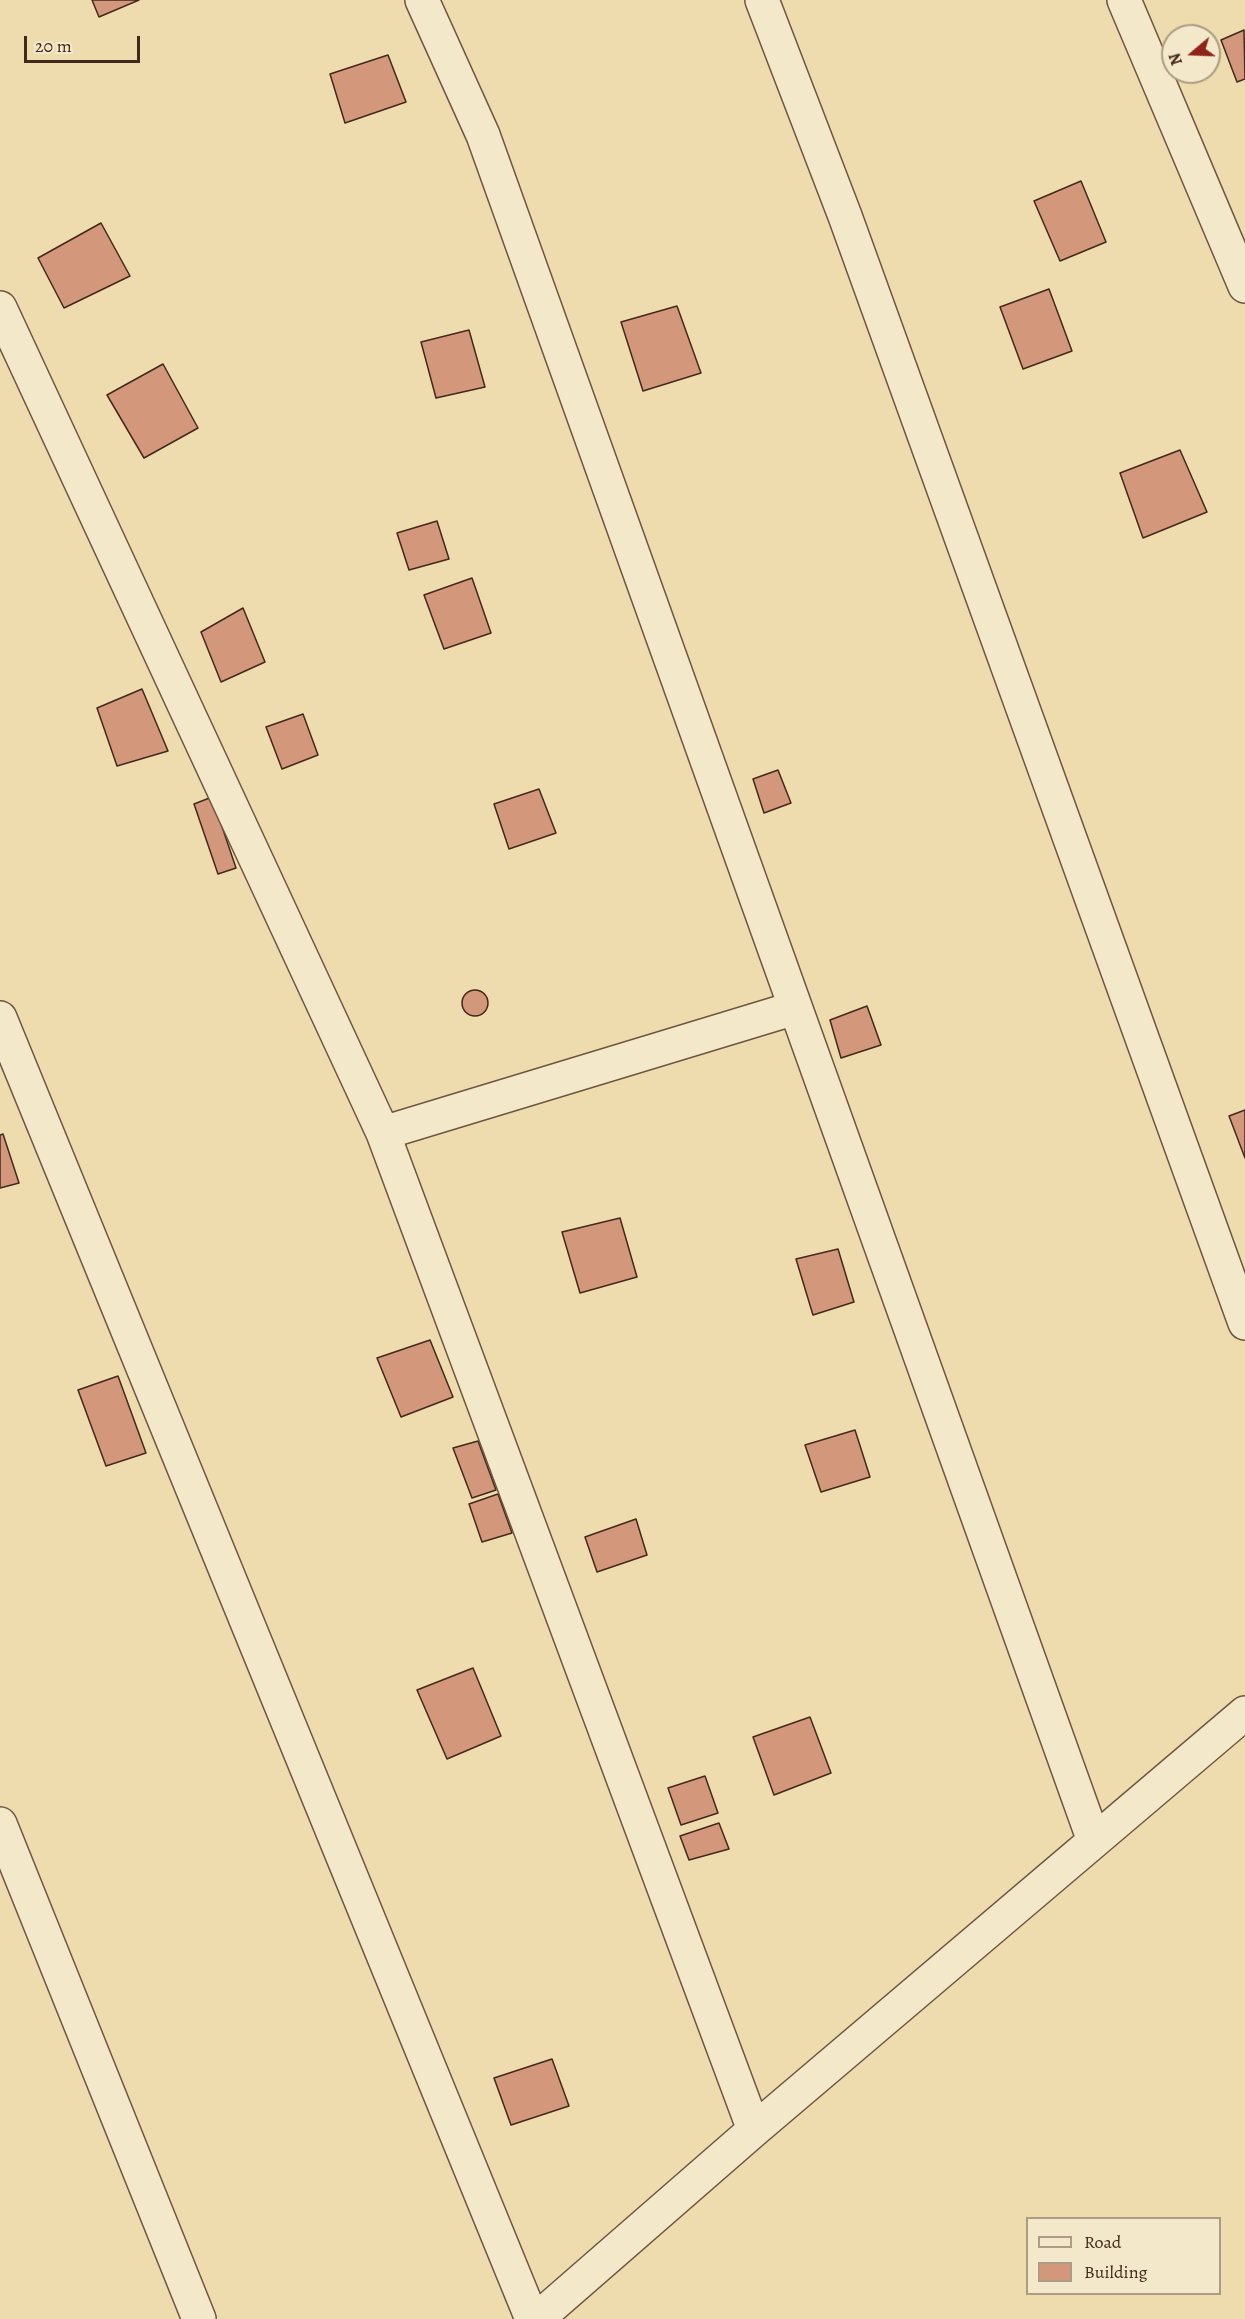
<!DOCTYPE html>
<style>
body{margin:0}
#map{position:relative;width:1245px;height:2319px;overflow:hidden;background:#eedcae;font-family:Alegreya,serif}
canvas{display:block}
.legend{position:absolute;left:1026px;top:2217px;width:195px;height:78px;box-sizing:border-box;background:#f4e8ca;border:2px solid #ad9c84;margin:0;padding:8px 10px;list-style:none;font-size:18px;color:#42291b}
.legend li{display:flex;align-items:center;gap:12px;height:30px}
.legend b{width:30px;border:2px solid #ad9c84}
.north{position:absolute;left:1161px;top:24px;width:60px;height:60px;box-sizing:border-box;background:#f4e8ca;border:2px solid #ad9c84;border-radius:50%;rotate:251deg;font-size:16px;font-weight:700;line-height:24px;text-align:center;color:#42291b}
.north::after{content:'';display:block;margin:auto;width:21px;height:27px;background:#8f2418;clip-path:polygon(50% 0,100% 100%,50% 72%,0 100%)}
.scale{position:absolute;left:24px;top:36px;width:116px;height:27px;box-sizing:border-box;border:3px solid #42291b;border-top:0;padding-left:8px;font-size:18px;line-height:21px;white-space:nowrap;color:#42291b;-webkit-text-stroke:4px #f4e8ca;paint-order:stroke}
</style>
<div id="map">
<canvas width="1245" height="2319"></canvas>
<ul class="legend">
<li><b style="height:8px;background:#f4e8ca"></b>Road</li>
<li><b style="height:16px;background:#d3977c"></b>Building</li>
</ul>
<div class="north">N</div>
<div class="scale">20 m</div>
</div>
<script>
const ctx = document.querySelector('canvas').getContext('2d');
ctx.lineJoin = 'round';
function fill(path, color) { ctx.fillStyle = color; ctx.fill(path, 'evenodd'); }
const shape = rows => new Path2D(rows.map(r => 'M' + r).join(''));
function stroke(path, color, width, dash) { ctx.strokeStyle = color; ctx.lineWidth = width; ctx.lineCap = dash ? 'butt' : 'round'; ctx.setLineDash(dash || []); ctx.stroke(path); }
const building = shape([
 [92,0,139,0,99,17,92,0],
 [1244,30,1245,79,1237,82,1221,40,1244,30],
 [388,55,406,102,345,123,330,74,388,55],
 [1081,181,1106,242,1060,261,1034,201,1081,181],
 [101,223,130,276,64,308,38,258,101,223],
 [1049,289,1072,351,1023,369,1000,307,1049,289],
 [677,306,701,373,643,391,621,322,677,306],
 [469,330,485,387,436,398,421,342,469,330],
 [163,364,198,428,144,458,107,395,163,364],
 [1180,450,1207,512,1143,538,1120,473,1180,450],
 [437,521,449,559,409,570,397,533,437,521],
 [472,578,491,633,444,649,424,595,472,578],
 [243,608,265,662,221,682,201,632,243,608],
 [142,689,168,751,117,766,97,708,142,689],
 [303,714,318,755,282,769,266,727,303,714],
 [778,770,791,803,764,813,753,779,778,770],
 [539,789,556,833,509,849,494,804,539,789],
 [212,797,236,868,218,874,194,804,212,797],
 '462 1003a13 13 0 1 1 26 0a13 13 0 1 1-26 0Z',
 [867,1006,881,1045,841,1058,830,1020,867,1006],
 [1245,1110,1245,1158,1229,1116,1245,1110],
 [3,1134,19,1183,0,1188,0,1135,3,1134],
 [620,1218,637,1277,580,1293,562,1232,620,1218],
 [838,1249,854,1302,813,1315,796,1259,838,1249],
 [430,1340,453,1397,401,1417,377,1358,430,1340],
 [118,1376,146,1453,106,1466,78,1390,118,1376],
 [855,1430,870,1477,821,1492,805,1445,855,1430],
 [478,1441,496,1490,472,1498,453,1448,478,1441],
 [498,1494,512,1533,482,1542,469,1504,498,1494],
 [636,1519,647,1555,597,1572,585,1537,636,1519],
 [473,1668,501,1736,447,1759,417,1690,473,1668],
 [810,1717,831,1773,774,1795,753,1737,810,1717],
 [705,1776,718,1813,681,1825,668,1788,705,1776],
 [719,1823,729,1849,689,1860,680,1836,719,1823],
 [552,2059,569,2106,511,2125,494,2078,552,2059]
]);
fill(building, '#d3977c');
stroke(building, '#42291b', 1.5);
const minor = shape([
 [422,0,483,135,1094,1841],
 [762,0,845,216,1245,1323],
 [1124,0,1245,286],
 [0,308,383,1133,754,2130],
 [0,1018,532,2319],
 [383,1133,795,1008],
 [0,1824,199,2319],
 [537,2319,754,2130,1245,1713]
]);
stroke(minor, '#6d5640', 36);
stroke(minor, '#f4e8ca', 33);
</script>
